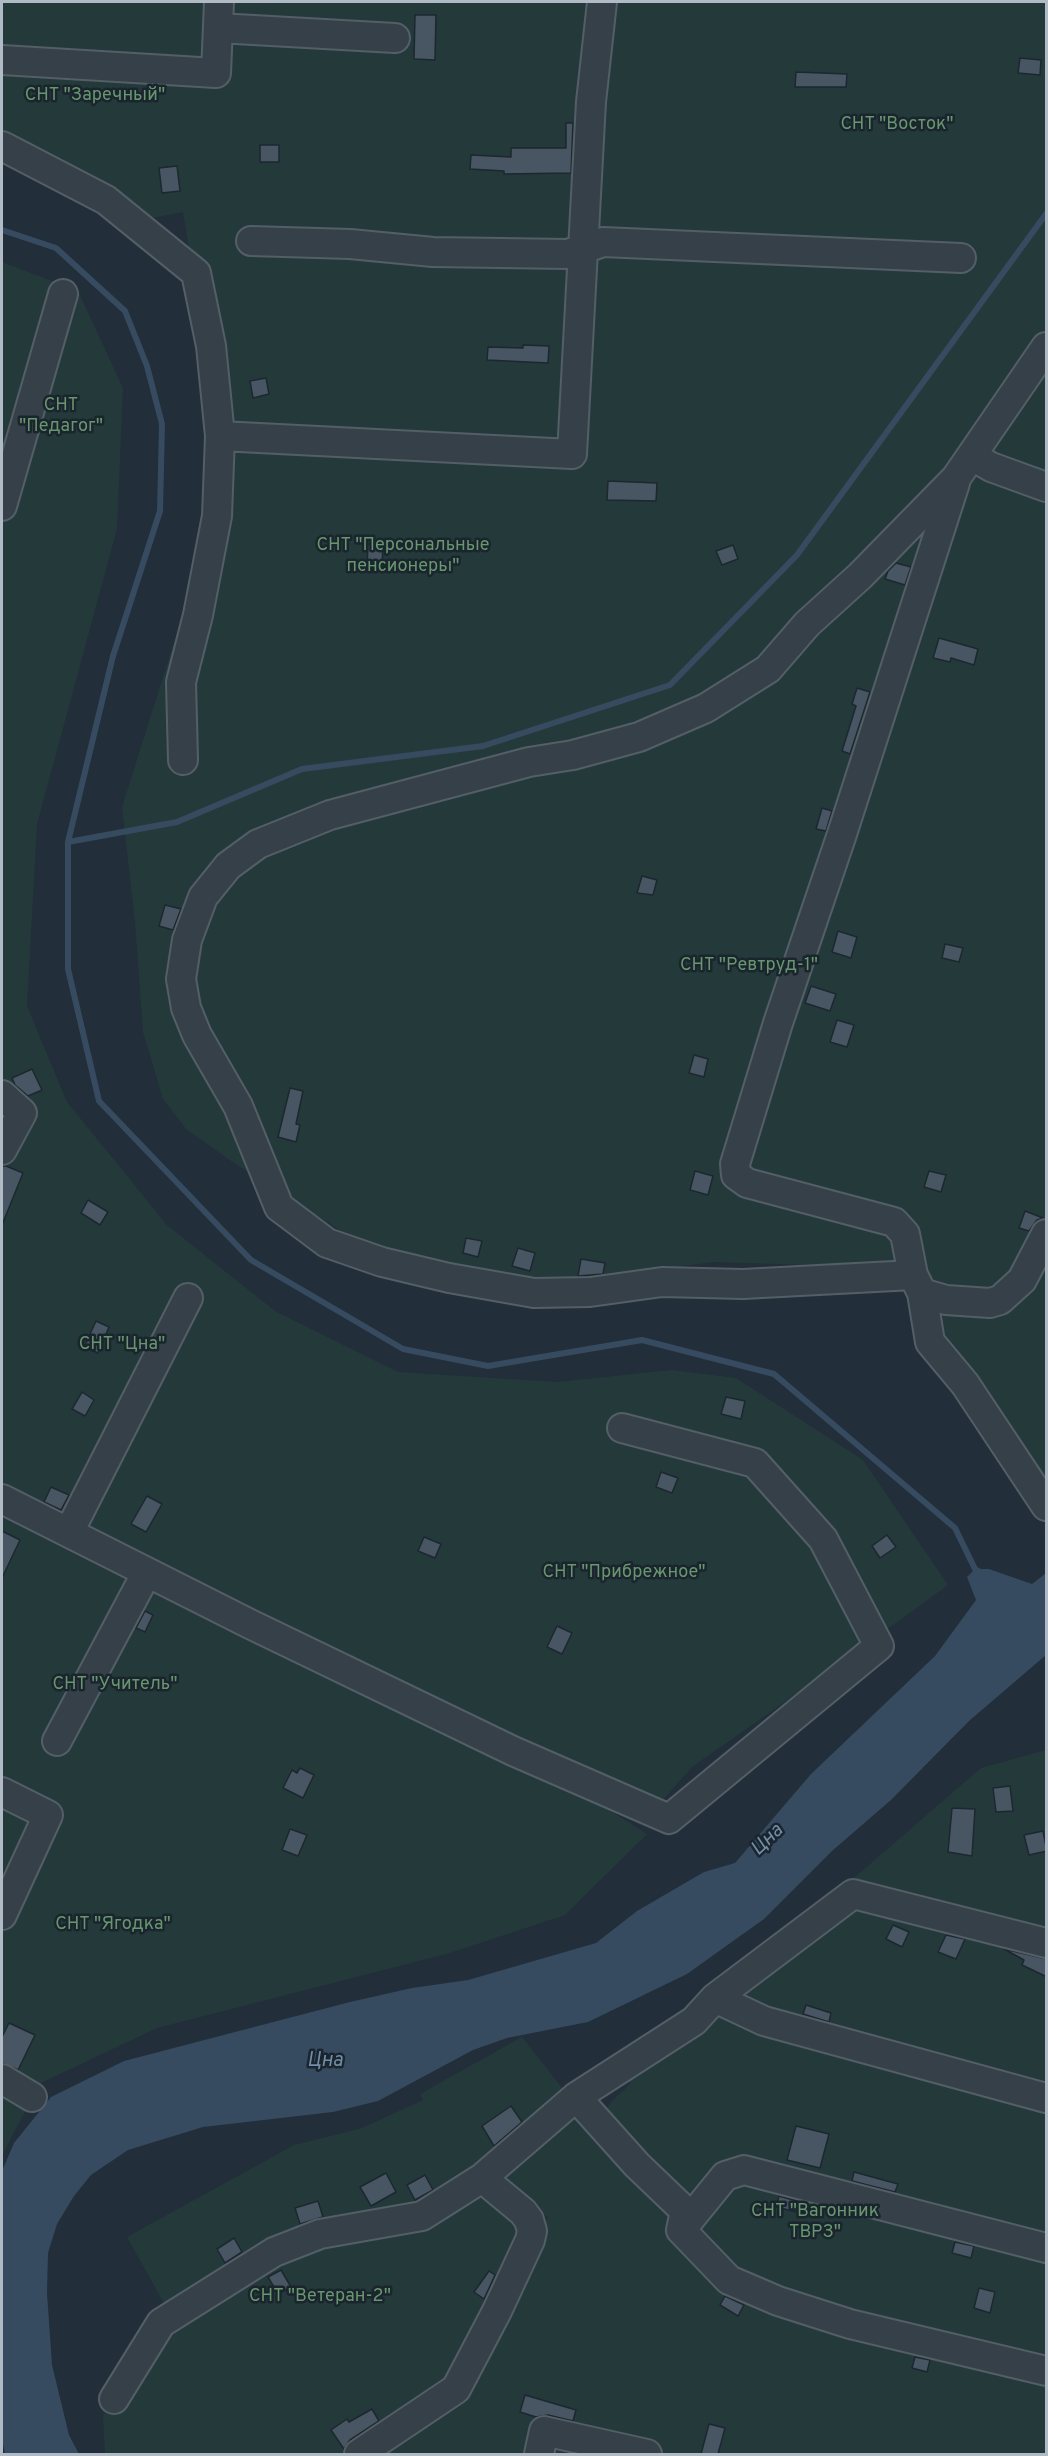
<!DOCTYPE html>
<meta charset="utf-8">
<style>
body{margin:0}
#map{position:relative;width:1048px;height:2456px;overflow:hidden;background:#222e39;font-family:Overpass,sans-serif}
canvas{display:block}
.frame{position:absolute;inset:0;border:3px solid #b1bbc6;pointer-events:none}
</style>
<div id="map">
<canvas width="1048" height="2456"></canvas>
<div class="frame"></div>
</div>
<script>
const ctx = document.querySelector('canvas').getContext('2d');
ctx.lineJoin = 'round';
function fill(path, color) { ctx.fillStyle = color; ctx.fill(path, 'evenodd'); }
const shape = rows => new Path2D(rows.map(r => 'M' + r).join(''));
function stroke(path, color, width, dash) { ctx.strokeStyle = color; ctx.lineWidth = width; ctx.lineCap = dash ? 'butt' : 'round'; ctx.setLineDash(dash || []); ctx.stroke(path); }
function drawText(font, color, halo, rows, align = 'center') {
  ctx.font = font + ' Overpass,sans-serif'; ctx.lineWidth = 5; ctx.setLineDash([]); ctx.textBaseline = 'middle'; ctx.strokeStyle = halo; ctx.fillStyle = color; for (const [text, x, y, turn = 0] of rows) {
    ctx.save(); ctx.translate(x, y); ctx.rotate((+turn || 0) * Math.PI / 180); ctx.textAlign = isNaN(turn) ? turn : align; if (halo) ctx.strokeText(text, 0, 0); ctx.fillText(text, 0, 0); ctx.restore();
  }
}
fill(shape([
 [2,2,594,2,597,234,610,2,1046,2,1046,1482,1008,1452,904,1268,715,1262,532,1284,365,1246,231,1161,186,1129,163,1099,143,1032,135,922,122,807,206,541,206,279,189,249,183,212,142,220,2,163],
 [2,262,78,291,123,388,117,529,37,824,27,1006,67,1102,167,1225,275,1311,398,1372,557,1382,672,1370,736,1378,863,1460,948,1585,853,1654,692,1767,655,1809,2,1487],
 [2,1513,585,1795,647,1834,565,1915,450,1953,157,2028,39,2084,2,2156],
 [1046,1750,1046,2454,372,2454,463,2391,548,2217,540,2212,451,2384,344,2454,105,2454,103,2417,129,2353,166,2307,127,2237,294,2145,362,2128,423,2100,420,2094,522,2037,596,2131,610,2103,630,2084,626,2075,981,1768]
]), '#243a3a');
fill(shape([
 [975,1569,989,1569,1032,1584,1046,1573,1046,1655,969,1721,891,1800,832,1851,764,1919,687,1974,588,2022,507,2038,473,2050,378,2101,333,2112,203,2127,128,2150,91,2175,74,2196,57,2224,48,2253,47,2293,52,2365,69,2435,79,2454,5,2454,2,2439,2,2171,14,2143,51,2097,124,2061,350,2002,412,1988,468,1980,596,1943,637,1911,704,1872,735,1863,811,1774,935,1656,976,1600,967,1577]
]), '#364b60');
stroke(shape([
 [2,230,56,248,125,311,147,366,162,424,160,511,113,656,68,842,68,969,99,1101,251,1260,403,1349,488,1366,642,1340,774,1374,955,1528,975,1569,980,1572],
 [68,842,177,822,302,769,483,746,670,685,797,555,1046,214]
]), '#364b60', 6);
const building = shape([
 [415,15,436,15,435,60,414,59,415,15],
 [1020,58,1041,60,1040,75,1018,73,1020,58],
 [796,72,847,74,846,87,795,87,796,72],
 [566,123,573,123,571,173,504,174,504,171,470,169,471,155,511,157,511,148,566,148,566,123],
 [260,145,279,145,279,162,260,162,260,145],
 [177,166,180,191,162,193,159,168,177,166],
 [523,345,549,346,548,363,487,360,488,347,523,348,523,345],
 [266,378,269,394,253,398,250,381,266,378],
 [608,481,657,483,656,501,607,500,608,481],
 [368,544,383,544,382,567,367,567,368,544],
 [733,545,738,559,722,565,716,551,733,545],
 [896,563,911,567,905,585,885,579,888,571,896,563],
 [939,638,978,649,974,665,951,658,950,662,933,658,939,638],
 [857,688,870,692,850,754,842,751,856,706,852,704,857,688],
 [822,808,832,811,826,831,816,829,822,808],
 [642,876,657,880,653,895,637,893,642,876],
 [165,905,181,909,173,930,159,926,165,905],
 [838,931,857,937,851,958,832,952,838,931],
 [945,944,963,948,959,962,942,958,945,944],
 [811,986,836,994,830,1011,805,1003,811,986],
 [837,1020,854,1025,847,1047,830,1042,837,1020],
 [694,1055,708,1059,704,1077,689,1073,694,1055],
 [32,1069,42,1090,28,1096,15,1085,12,1078,32,1069],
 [290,1088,303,1091,296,1124,300,1125,296,1142,278,1137,290,1088],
 [2,1166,6,1166,23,1173,2,1225,2,1166],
 [695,1171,713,1176,708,1195,690,1190,695,1171],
 [929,1171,946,1175,941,1192,924,1187,929,1171],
 [88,1200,108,1212,100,1225,81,1213,88,1200],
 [1025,1211,1043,1218,1037,1220,1029,1231,1019,1228,1025,1211],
 [466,1238,482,1241,478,1257,463,1253,466,1238],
 [518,1248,535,1253,530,1271,512,1266,518,1248],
 [581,1259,605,1263,603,1274,578,1276,581,1259],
 [96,1321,109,1327,98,1353,84,1347,96,1321],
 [82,1392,94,1400,85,1416,72,1409,82,1392],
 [726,1397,745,1401,741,1419,721,1414,726,1397],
 [661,1472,678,1478,672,1493,656,1487,661,1472],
 [51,1487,69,1495,61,1510,44,1502,51,1487],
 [147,1496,162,1504,146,1532,131,1524,147,1496],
 [2,1531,20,1540,2,1578,2,1531],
 [887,1535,896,1547,880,1558,872,1546,887,1535],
 [424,1537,441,1544,435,1558,418,1551,424,1537],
 [145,1611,153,1615,145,1632,136,1628,145,1611],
 [557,1626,572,1633,562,1654,547,1647,557,1626],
 [300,1768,314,1775,303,1798,283,1788,292,1770,297,1773,300,1768],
 [1010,1786,1013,1811,996,1812,993,1788,1010,1786],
 [952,1808,975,1809,972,1856,948,1852,952,1808],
 [290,1829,307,1835,298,1856,282,1850,290,1829],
 [1043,1831,1047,1851,1029,1855,1024,1835,1043,1831],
 [893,1925,909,1932,902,1947,886,1939,893,1925],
 [946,1935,965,1939,956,1959,938,1952,946,1935],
 [1004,1949,1047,1959,1047,1977,1022,1965,1024,1960,1004,1949],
 [806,2005,831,2013,829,2022,803,2014,806,2005],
 [9,2023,35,2035,18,2070,2,2063,2,2037,9,2023],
 [511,2106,522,2122,494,2146,482,2126,511,2106],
 [796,2126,829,2134,820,2168,787,2160,796,2126],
 [854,2172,898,2184,895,2192,852,2181,854,2172],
 [386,2173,396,2192,371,2206,360,2187,386,2173],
 [425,2175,433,2190,415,2200,407,2185,425,2175],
 [779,2196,800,2202,797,2212,776,2207,779,2196],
 [318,2201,323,2217,300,2224,295,2208,318,2201],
 [234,2238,242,2252,225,2263,217,2249,234,2238],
 [955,2242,974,2246,971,2258,952,2253,955,2242],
 [281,2270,291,2287,278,2294,268,2277,281,2270],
 [489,2271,495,2275,484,2299,474,2292,489,2271],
 [979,2288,995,2292,990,2313,974,2308,979,2288],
 [725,2296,744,2305,738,2316,720,2305,725,2296],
 [915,2357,930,2360,927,2372,912,2368,915,2357],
 [525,2395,576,2410,573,2421,548,2415,536,2417,520,2412,525,2395],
 [372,2409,379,2421,350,2440,344,2449,331,2430,347,2419,349,2422,372,2409],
 [709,2424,725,2428,718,2454,701,2454,709,2424]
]);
fill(building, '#485663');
stroke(building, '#1d2730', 1.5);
const minor = shape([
 [218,28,395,38],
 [2,60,216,73,219,2],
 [2,146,106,200,196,273,211,346,220,436,217,516,198,615,181,682,183,760],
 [251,241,350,244,433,252,568,254,603,242,961,258],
 [220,436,572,454,591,102,602,2],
 [972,456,991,467,1046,487],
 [955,483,841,837,778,1023,735,1164,736,1175,747,1183,894,1222,905,1234,913,1275,922,1293,930,1342,965,1384,1046,1506],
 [2,506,63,294],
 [2,1095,22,1113,2,1150],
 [913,1275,743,1284,662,1282,590,1292,534,1293,449,1278,382,1262,327,1243,279,1207,238,1106,197,1035,186,1008,181,979,187,940,203,897,228,866,258,844,330,815,529,762,573,755,639,737,706,708,768,669,807,624,860,576,956,478,1046,347],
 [922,1293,946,1300,990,1303,1000,1300,1022,1280,1046,1234],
 [2,1499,250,1624,513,1751,669,1819,879,1646,823,1539,755,1463,622,1428],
 [69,1532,188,1298],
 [57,1741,147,1572],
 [2,1792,48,1815,2,1915],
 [715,1998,853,1894,1046,1943],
 [2,2079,32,2097],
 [576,2097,637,2165,685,2211,681,2230,729,2280,778,2301,850,2324,1046,2371],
 [681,2230,725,2176,744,2170,1046,2248],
 [114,2399,161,2323,274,2252,320,2234,422,2216,482,2178],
 [359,2454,456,2389,497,2311,530,2240,532,2231,529,2220,523,2212,482,2178,576,2097,694,2021,715,1998,764,2021,1046,2098],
 [539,2454,544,2431,647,2454]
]);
stroke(minor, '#545e67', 32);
stroke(minor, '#364049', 28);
drawText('18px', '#68966f', '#1b252e', [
 ["СНТ \"Заречный\"",95,96],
 ["СНТ \"Восток\"",897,125],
 ["СНТ",61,406],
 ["\"Педагог\"",61,427],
 ["СНТ \"Персональные",403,546],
 ["пенсионеры\"",403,567],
 ["СНТ \"Ревтруд-1\"",749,966],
 ["СНТ \"Цна\"",122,1345],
 ["СНТ \"Прибрежное\"",624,1573],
 ["СНТ \"Учитель\"",115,1685],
 ["СНТ \"Ягодка\"",113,1925],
 ["СНТ \"Вагонник",815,2212],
 ["ТВРЗ\"",815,2233],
 ["СНТ \"Ветеран-2\"",320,2297]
]);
drawText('italic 20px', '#718ea9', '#1b252e', [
 ["Цна",768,1841,-44],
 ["Цна",325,2062]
]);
</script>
